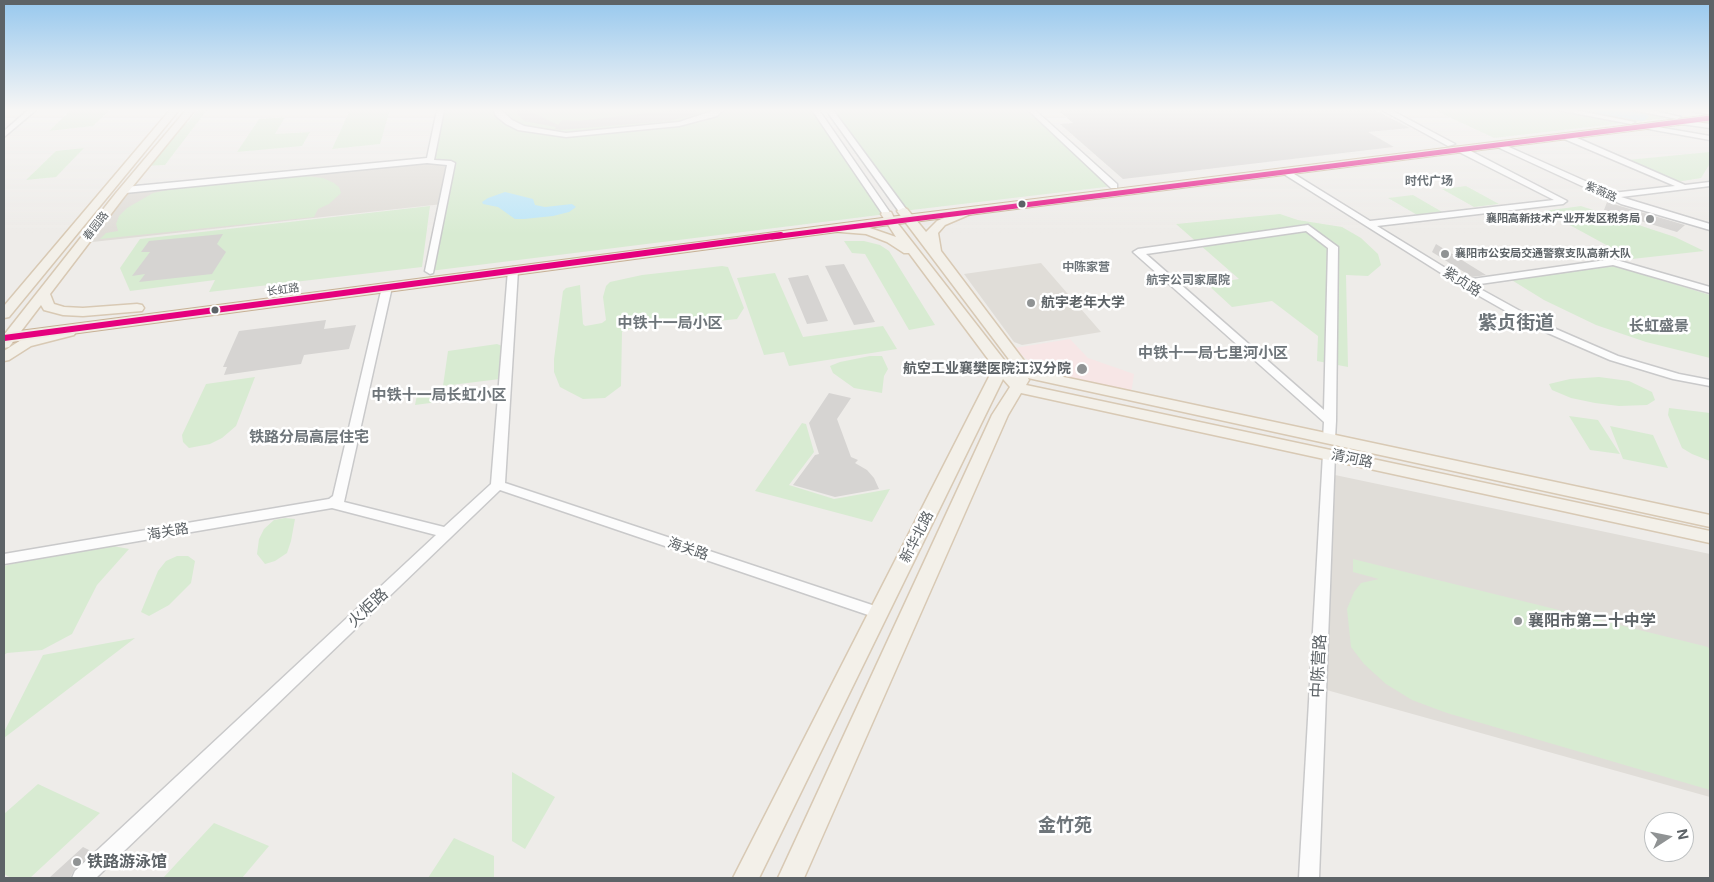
<!DOCTYPE html>
<meta charset="utf-8">
<style>
body{margin:0}
#map{position:relative;width:1714px;height:882px;overflow:hidden;background:#eeece9;font-family:Inter,sans-serif}
canvas{display:block}
.frame{position:absolute;inset:0;border:5px solid #5d6367;pointer-events:none}
.north{position:absolute;left:1644px;top:812px;width:50px;height:50px;box-sizing:border-box;background:#fff;border:1px solid #bec1c2;border-radius:50%;rotate:79deg;font-size:14px;font-weight:700;line-height:20px;text-align:center;color:#5d6367}
.north::after{content:'';display:block;margin:auto;width:18px;height:22px;background:#909394;clip-path:polygon(50% 0,100% 100%,50% 72%,0 100%)}
</style>
<div id="map">
<canvas width="1714" height="882"></canvas>
<div class="frame"></div>
<div class="north">N</div>
</div>
<script>
const ctx = document.querySelector('canvas').getContext('2d');
ctx.lineJoin = 'round';
function fill(path, color) { ctx.fillStyle = color; ctx.fill(path, 'evenodd'); }
const shape = rows => new Path2D(rows.map(r => 'M' + r).join(''));
function stroke(path, color, width, dash) { ctx.strokeStyle = color; ctx.lineWidth = width; ctx.lineCap = dash ? 'butt' : 'round'; ctx.setLineDash(dash || []); ctx.stroke(path); }
function drawText(font, color, halo, rows, align = 'center') {
  ctx.font = font + ' Inter,"Noto Sans SC",sans-serif'; ctx.lineWidth = 5; ctx.setLineDash([]); ctx.textBaseline = 'middle'; ctx.strokeStyle = halo; ctx.fillStyle = color; for (const [text, x, y, turn = 0] of rows) {
    ctx.save(); ctx.translate(x, y); ctx.rotate((+turn || 0) * Math.PI / 180); ctx.textAlign = isNaN(turn) ? turn : align; if (halo) ctx.strokeText(text, 0, 0); ctx.fillText(text, 0, 0); ctx.restore();
  }
}
fill(shape([
 [430,160,451,163,443,204,83,243,125,190],
 [1041,263,1101,332,1022,345,1014,342,964,274],
 [1335,475,1710,554,1710,797,1323,689]
]), '#e0ddd8');
fill(shape([
 [1070,339,1088,358,1134,374,1131,394,1067,378,1032,364,1014,348]
]), '#f7e6e6');
fill(shape([
 [71,110,110,110,93,126,49,131],
 [198,110,207,110,165,165,144,166,177,127,188,122],
 [350,110,390,110,380,144,332,149],
 [443,110,817,110,887,214,430,271,451,163,430,162],
 [829,110,1031,110,1114,186,903,211],
 [1434,110,1672,110,1672,112,1653,113,1677,117,1494,138],
 [285,117,275,134,310,132,302,146,237,152,259,119],
 [84,148,56,177,26,180,56,151],
 [1709,152,1709,165,1701,178,1677,182,1628,160],
 [305,176,323,178,334,183,339,187,341,193,329,204,318,209,314,217,100,239,106,233,118,231,116,224,119,216,127,208,153,193,173,189],
 [1466,186,1499,204,1474,207,1442,189],
 [1413,195,1444,213,1419,216,1388,198],
 [430,206,422,267,209,292,215,280,130,291,120,268,140,239],
 [1581,206,1675,237,1704,251,1632,259,1544,211],
 [1280,214,1298,220,1342,227,1361,238,1378,254,1381,265,1368,276,1346,275,1348,367,1317,361,1318,336,1272,301,1232,307,1207,284,1239,279,1176,224],
 [844,241,864,241,880,245,889,251,935,325,909,330,865,254,852,253],
 [722,266,728,267,744,308,737,319,718,321,689,317,649,322,622,332,621,386,605,398,583,399,560,387,554,372,554,359,563,291,566,288,580,285,583,324,585,326,591,325,602,323,606,320,603,297,606,286,610,282,642,275],
 [1615,266,1710,295,1710,358,1646,342,1596,325,1544,300,1510,279],
 [775,273,803,337,883,326,897,349,789,366,784,352,764,355,737,278],
 [497,344,502,346,500,379,443,386,448,351],
 [870,356,882,356,888,369,884,376,882,393,854,388,833,373,830,366,840,362],
 [255,377,236,426,222,438,210,444,189,448,183,442,182,435,206,384],
 [1599,377,1629,381,1652,392,1655,400,1647,405,1619,406,1595,403,1571,398,1552,390,1549,384,1570,379],
 [476,387,475,397,415,405,417,395],
 [1669,408,1710,413,1710,461,1692,454,1682,448,1668,415],
 [1569,416,1598,420,1620,454,1590,450],
 [802,423,806,424,814,452,789,485,834,499,890,489,872,522,755,491],
 [1610,426,1653,435,1668,468,1623,459],
 [285,518,295,519,291,541,287,553,275,561,265,564,257,554,259,539,264,529,274,520],
 [108,545,129,549,97,585,72,634,42,650,7,653,4,655,4,566,47,555,80,552],
 [177,556,188,556,195,561,191,583,169,605,149,616,141,612,158,571,166,561],
 [1353,559,1708,647,1710,651,1710,790,1447,713,1412,700,1386,684,1364,664,1351,647,1347,609,1354,592,1361,583,1379,579,1353,572],
 [135,638,4,738,4,732,43,655],
 [512,772,555,797,525,849,512,841],
 [38,784,100,813,30,878,11,878,4,874,4,814],
 [214,823,269,846,242,878,163,878],
 [454,838,494,856,494,878,428,878]
]), '#d8ebd2');
fill(shape([
 [505,192,533,199,535,205,545,207,572,204,576,207,569,212,553,216,524,219,515,219,498,207,483,204,482,202,488,198]
]), '#bde6f8');
fill(shape([
 [1594,110,1624,110,1647,114,1649,117,1643,121,1600,114,1594,110]
]), '#bde6f8');
fill(shape([
 [514,110,528,110,558,125,562,120,578,121,674,110,696,110,697,114,670,121,560,130,555,129,556,127,524,121],
 [1058,110,1375,110,1410,128,1368,132,1394,147,1123,179,1060,124,1073,123],
 [1607,202,1620,206,1685,225,1677,232,1604,210],
 [223,234,217,244,226,252,212,274,139,282,145,274,132,276,150,252,141,252,149,241],
 [1436,244,1486,275,1472,277,1432,252],
 [844,264,875,322,854,325,825,266],
 [808,275,828,321,807,324,788,278],
 [326,320,324,329,356,325,349,349,304,355,301,364,224,375,227,367,223,367,239,331],
 [829,393,851,398,837,419,851,457,858,460,855,463,867,470,874,478,879,489,835,497,793,485,815,455,819,454,809,423],
 [83,847,93,852,74,870,70,878,49,878]
]), '#d6d4d2');
const minor = shape([
 [28,110,36,110,4,137,4,131,28,110],
 [437,110,444,110,434,160,451,161,455,163,433,273,430,274,425,271,447,165,427,163,125,193,121,190,125,187,427,158,437,110],
 [494,110,501,110,512,120,524,126,566,133,679,122,715,110,723,110,717,116,679,126,566,137,518,130,506,124,496,116,494,110],
 [812,110,819,110,891,214,890,216,884,216,812,110],
 [826,110,833,110,906,209,906,213,900,213,826,110],
 [1028,110,1035,110,1117,184,1117,188,1111,188,1028,110],
 [1382,110,1391,110,1455,144,1448,146,1382,110],
 [1558,110,1575,110,1635,122,1631,124,1558,110],
 [1633,110,1650,110,1681,117,1677,119,1633,110],
 [1692,110,1710,110,1710,114,1695,112,1692,110],
 [1681,120,1710,124,1710,128,1681,124,1681,120],
 [1640,124,1710,136,1710,140,1643,128,1639,126,1640,124],
 [1562,134,1568,134,1685,185,1710,182,1710,186,1621,197,1710,224,1710,230,1621,204,1493,145,1500,143,1612,193,1675,186,1562,138,1562,134],
 [1457,147,1463,147,1567,201,1563,204,1377,226,1465,280,1613,259,1710,287,1710,293,1613,265,1473,285,1542,323,1618,356,1679,374,1710,380,1710,386,1673,379,1610,360,1534,327,1460,285,1279,171,1286,169,1370,221,1554,200,1457,151,1457,147],
 [1308,225,1338,247,1336,421,1335,439,1329,443,1323,439,1324,422,1133,252,1138,249,1308,225],
 [1306,231,1328,248,1324,410,1146,254,1306,231],
 [513,267,518,270,505,483,884,609,887,613,884,617,879,619,874,617,500,490,96,878,72,878,75,871,436,535,332,508,4,564,4,554,329,499,333,496,382,287,387,284,392,287,344,502,444,527,491,484,508,270,513,267],
 [1329,450,1335,454,1319,878,1299,878,1323,454,1329,450]
]);
const major = shape([
 [170,110,179,110,9,317,4,318,4,306,170,110],
 [186,110,195,110,124,197,50,294,54,304,64,307,83,308,137,304,142,305,144,308,142,311,83,316,63,315,44,310,41,305,9,347,4,348,4,335,116,193,186,110],
 [903,208,907,209,926,232,937,221,965,209,973,209,975,211,973,213,945,225,938,233,941,251,1031,370,1710,515,1710,527,1028,378,1029,380,1026,385,1710,531,1710,543,1021,393,1008,415,804,878,778,878,992,415,1010,387,1003,379,759,878,733,878,994,367,909,253,904,253,887,242,866,234,828,231,826,229,828,227,867,227,896,237,881,214,883,212,891,212,895,220,1008,365,1014,366,897,211,903,208],
 [69,328,74,329,76,332,74,335,31,346,9,360,4,361,4,351,21,340,69,328]
]);
const highway = shape([
 [1710,115,1710,121,890,225,4,343,4,333,890,217,1710,115]
]);
stroke(minor, '#c9c9ca', 3);
stroke(major, '#d8c9b4', 3);
stroke(highway, '#c7b195', 2);
fill(minor, '#fcfcfc');
fill(major, '#f3f0e9');
fill(highway, '#f0eae2');
stroke(shape([
 [772,237,1710,118]
]), '#e5007d', 5);
stroke(shape([
 [4,338,781,235]
]), '#e5007d', 6);
const sky = ctx.createLinearGradient(0, 0, 0, 234);
sky.addColorStop(0, '#97c8ee');
sky.addColorStop(0.47, '#f7f6f5');
sky.addColorStop(1, '#f7f6f500');
ctx.fillStyle = sky;
ctx.fillRect(0, 0, 1714, 234);
for (const [x, y, r, color] of [
 [1022,204,4.5,"#5d6367"],
 [1650,219,5,"#909394"],
 [1445,254,5,"#909394"],
 [1031,303,5,"#909394"],
 [215,310,4.5,"#5d6367"],
 [1082,369,6,"#909394"],
 [1518,621,5,"#909394"],
 [77,862,5,"#909394"]
]) { const dot = new Path2D(); dot.arc(x, y, r, 0, 2 * Math.PI); ctx.fillStyle = color; ctx.fill(dot); stroke(dot, '#fff', 2); }
drawText('11px', '#5d6367', '#fff', [
 ["紫薇路",1601,192,24],
 ["春园路",96,226,-52],
 ["长虹路",283,290,-7]
]);
drawText('bold 11px', '#5d6367', '#fff', [
 ["襄阳高新技术产业开发区税务局",1640,219],
 ["襄阳市公安局交通警察支队高新大队",1455,254,"left"]
], 'right');
drawText('bold 12px', '#6e757a', '#fff', [
 ["时代广场",1429,181],
 ["中陈家营",1086,267],
 ["航宇公司家属院",1188,280]
]);
drawText('14px', '#5d6367', '#fff', [
 ["紫贞路",1462,282,32],
 ["清河路",1352,459,12],
 ["海关路",168,532,-10],
 ["新华北路",917,537,-63],
 ["海关路",688,549,19]
]);
drawText('bold 14px', '#5d6367', '#fff', [
 ["航宇老年大学",1041,303],
 ["航空工业襄樊医院江汉分院",1071,369,"right"]
], 'left');
drawText('bold 15px', '#6e757a', '#fff', [
 ["中铁十一局小区",670,323],
 ["长虹盛景",1659,326],
 ["中铁十一局七里河小区",1213,353],
 ["中铁十一局长虹小区",439,395],
 ["铁路分局高层住宅",309,437]
]);
drawText('16px', '#5d6367', '#fff', [
 ["火炬路",368,608,-43],
 ["中陈营路",1319,666,-87]
]);
drawText('bold 16px', '#5d6367', '#fff', [
 ["襄阳市第二十中学",1528,621],
 ["铁路游泳馆",87,862]
], 'left');
drawText('bold 18px', '#6e757a', '#fff', [
 ["金竹苑",1065,826]
]);
drawText('bold 19px', '#6e757a', '#fff', [
 ["紫贞街道",1516,323]
]);
</script>
